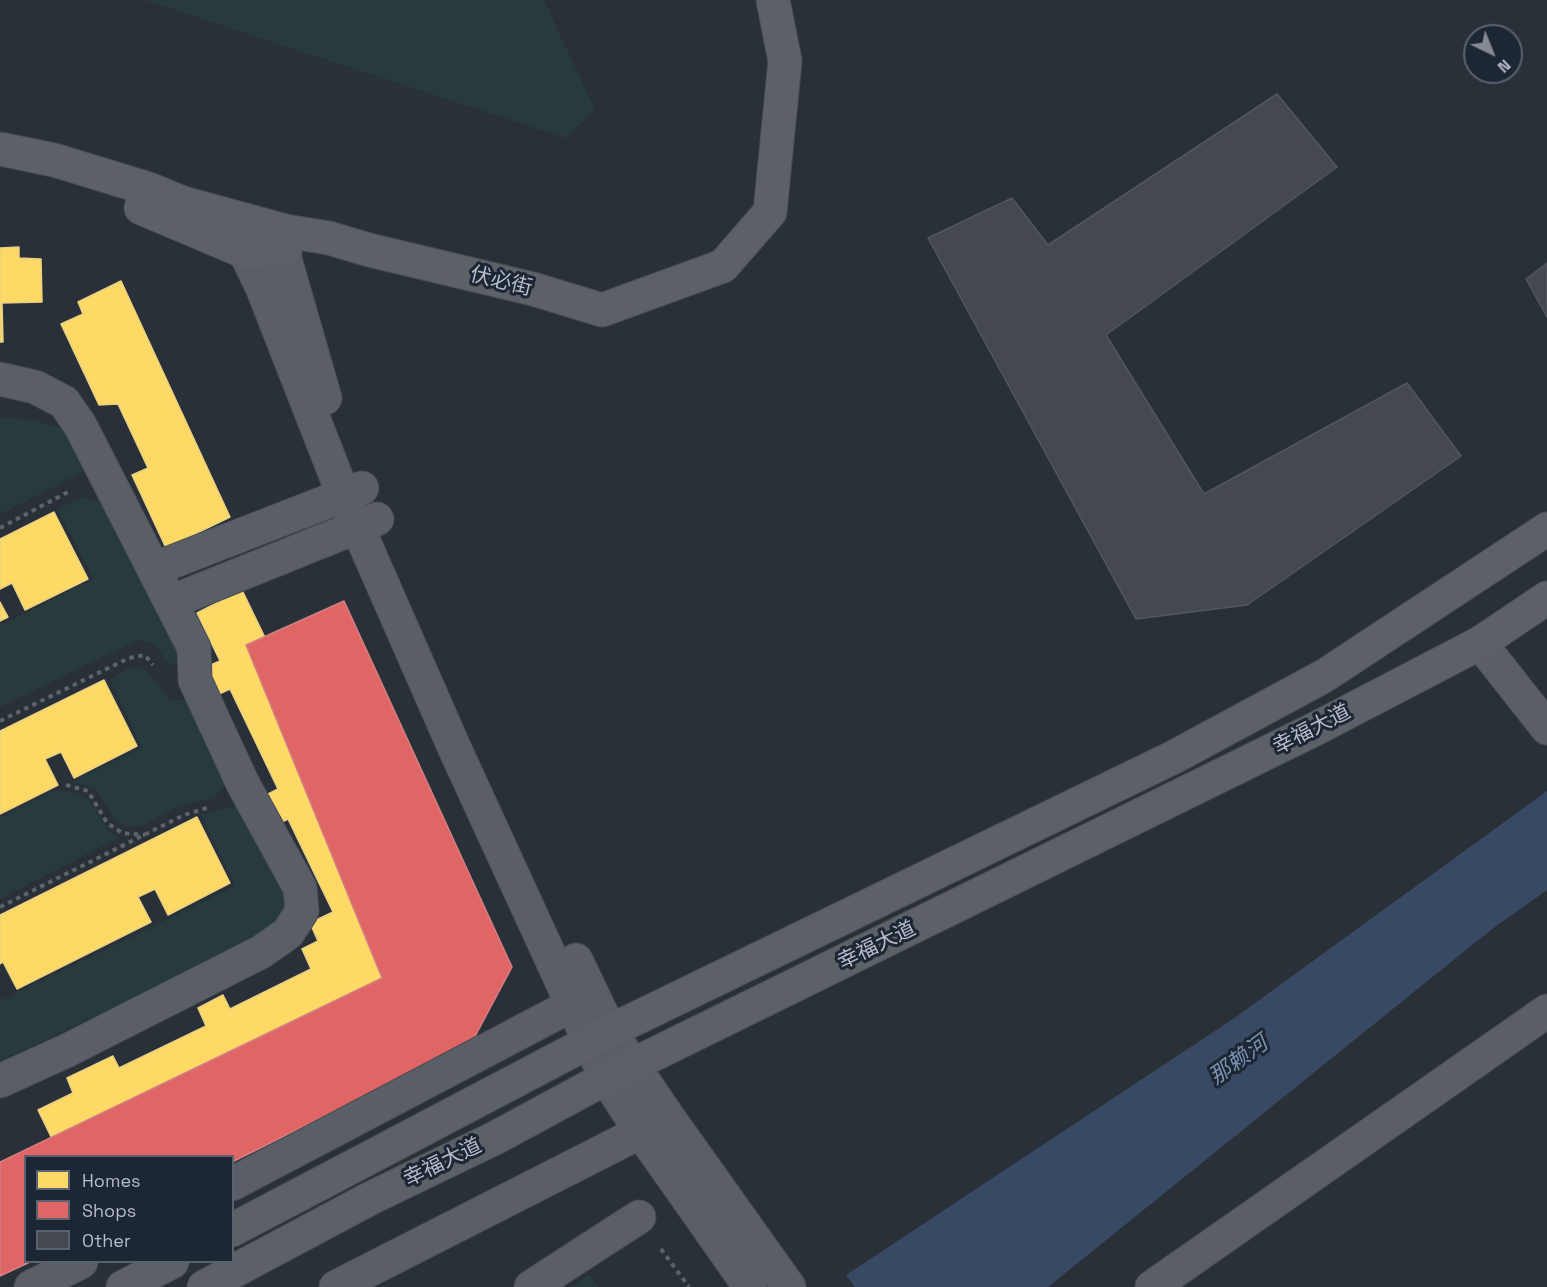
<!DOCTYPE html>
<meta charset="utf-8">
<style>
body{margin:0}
#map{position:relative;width:1547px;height:1287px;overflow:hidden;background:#2a3038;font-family:"Space Grotesk",sans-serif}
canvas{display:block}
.legend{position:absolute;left:24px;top:1155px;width:210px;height:108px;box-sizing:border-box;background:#1d2633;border:2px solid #59626f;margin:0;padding:8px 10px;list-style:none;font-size:18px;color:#b4bcc9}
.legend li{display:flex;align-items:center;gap:12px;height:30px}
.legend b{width:30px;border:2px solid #59626f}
.north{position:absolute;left:1463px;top:24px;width:60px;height:60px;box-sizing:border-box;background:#1d2633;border:2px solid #59626f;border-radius:50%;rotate:137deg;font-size:16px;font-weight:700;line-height:24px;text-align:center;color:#b4bcc9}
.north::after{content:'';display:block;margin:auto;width:21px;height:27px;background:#848b96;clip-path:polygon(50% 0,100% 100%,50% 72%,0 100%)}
</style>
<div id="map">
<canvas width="1547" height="1287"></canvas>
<ul class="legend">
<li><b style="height:16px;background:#ffd966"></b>Homes</li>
<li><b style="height:16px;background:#e06666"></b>Shops</li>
<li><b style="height:16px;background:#444950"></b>Other</li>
</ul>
<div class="north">N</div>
</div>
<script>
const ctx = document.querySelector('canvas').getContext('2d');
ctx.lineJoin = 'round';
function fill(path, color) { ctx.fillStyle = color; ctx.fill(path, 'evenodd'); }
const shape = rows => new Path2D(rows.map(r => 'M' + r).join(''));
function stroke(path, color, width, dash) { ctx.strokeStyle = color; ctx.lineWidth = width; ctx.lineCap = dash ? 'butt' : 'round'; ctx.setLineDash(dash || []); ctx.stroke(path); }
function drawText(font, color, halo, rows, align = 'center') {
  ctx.font = font + ' "Space Grotesk","Noto Sans SC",sans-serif'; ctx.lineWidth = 6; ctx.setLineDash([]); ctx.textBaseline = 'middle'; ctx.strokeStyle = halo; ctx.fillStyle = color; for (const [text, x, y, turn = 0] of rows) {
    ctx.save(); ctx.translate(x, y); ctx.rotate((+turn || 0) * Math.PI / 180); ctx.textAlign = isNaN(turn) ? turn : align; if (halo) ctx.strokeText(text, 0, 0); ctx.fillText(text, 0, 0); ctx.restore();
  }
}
fill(shape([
 [145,0,544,0,595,110,565,138],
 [0,418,34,420,64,430,86,465,79,474,0,514],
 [82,498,98,502,105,510,181,660,169,665,155,644,137,640,0,707,0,626,94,579,57,509],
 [137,668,147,671,170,700,184,700,192,695,228,784,213,798,181,805,141,826,125,826,116,821,95,788,71,782,142,748,110,679,127,669],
 [56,790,67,791,89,800,109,832,120,837,0,899,0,818],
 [235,806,245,807,290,898,271,934,0,1061,0,1001,235,886,201,815],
 [589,1274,599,1287,572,1287]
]), '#273a3e');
fill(shape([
 [1547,791,1547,890,1492,929,1048,1287,855,1287,846,1275,1233,1019]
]), '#384963');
const homes = shape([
 [19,247,19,258,41,259,42,302,2,303,3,342,0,342,0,248,19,247],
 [121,281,230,517,166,548,132,475,148,468,118,404,99,405,61,324,83,314,78,302,121,281],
 [54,512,88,579,25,610,12,583,0,589,0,539,54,512],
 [242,590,425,969,57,1149,38,1110,73,1093,67,1078,113,1056,119,1068,206,1026,198,1008,223,995,230,1009,311,969,302,949,318,941,310,923,333,912,288,819,274,826,260,798,278,789,230,689,219,694,206,667,220,661,197,613,242,590],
 [0,602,8,617,0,621,0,602],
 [104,680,137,746,74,778,61,752,45,759,58,785,0,814,0,731,104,680],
 [197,817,230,883,168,915,155,889,138,897,151,922,17,989,3,962,0,964,0,915,197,817]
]);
fill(homes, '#ffd966');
stroke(homes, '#e8d084', 1.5);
const shops = shape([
 [344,601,512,967,471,1044,232,1162,232,1156,26,1156,26,1262,30,1262,0,1276,0,1162,382,978,246,645,344,601]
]);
fill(shops, '#e06666');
stroke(shops, '#d38084', 1.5);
const building = shape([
 [1277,94,1337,167,1106,335,1204,494,1407,383,1461,456,1247,605,1136,619,928,238,1012,198,1048,245,1277,94],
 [1547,263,1547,317,1526,279,1547,263]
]);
fill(building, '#444950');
stroke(building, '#52575f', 1.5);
const minor = shape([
 [230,229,245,252,262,287,343,494,454,747,606,1078,641,1132,750,1287],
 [285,231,285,259,325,398],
 [0,379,35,387,64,402,80,425,194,648,195,680,243,784,300,888,302,911,288,933,261,952,68,1050,0,1081],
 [154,569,362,488],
 [171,602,377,519],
 [1480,643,1547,728],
 [576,960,610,1031,668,1117,789,1287],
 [232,1184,591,995],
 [31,1287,81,1262],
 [336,1287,660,1122],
 [531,1287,639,1217],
 [1152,1287,1547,1011]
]);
const major = shape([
 [0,149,54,160,149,189,183,203,285,231,329,238,369,250,533,289,602,310,723,266,770,212,785,61,773,0],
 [141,208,245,252,285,249],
 [232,1230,610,1031,1174,757,1324,676,1547,529],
 [123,1287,172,1262],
 [204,1287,371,1198,495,1138,606,1078,1315,729,1480,643,1547,598]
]);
stroke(minor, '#484c53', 35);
stroke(major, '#484c55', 35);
stroke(shape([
 [0,528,68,492],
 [0,721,129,658,145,655,153,665],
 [66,785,88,791,107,823,115,828,122,833,145,835],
 [0,907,184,815,210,807],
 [661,1249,689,1287]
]), '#5d636a', 4, [4.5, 4.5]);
stroke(minor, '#5a5e66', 33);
stroke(major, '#5c6168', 33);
drawText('21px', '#b4bcc9', '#1d2633', [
 ["伏必街",501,282,14],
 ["幸福大道",1312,730,-27],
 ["幸福大道",877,946,-26],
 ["幸福大道",443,1163,-26]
]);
drawText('italic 22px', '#7c92b1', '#1d2633', [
 ["那赖河",1239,1061,-36]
]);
</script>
